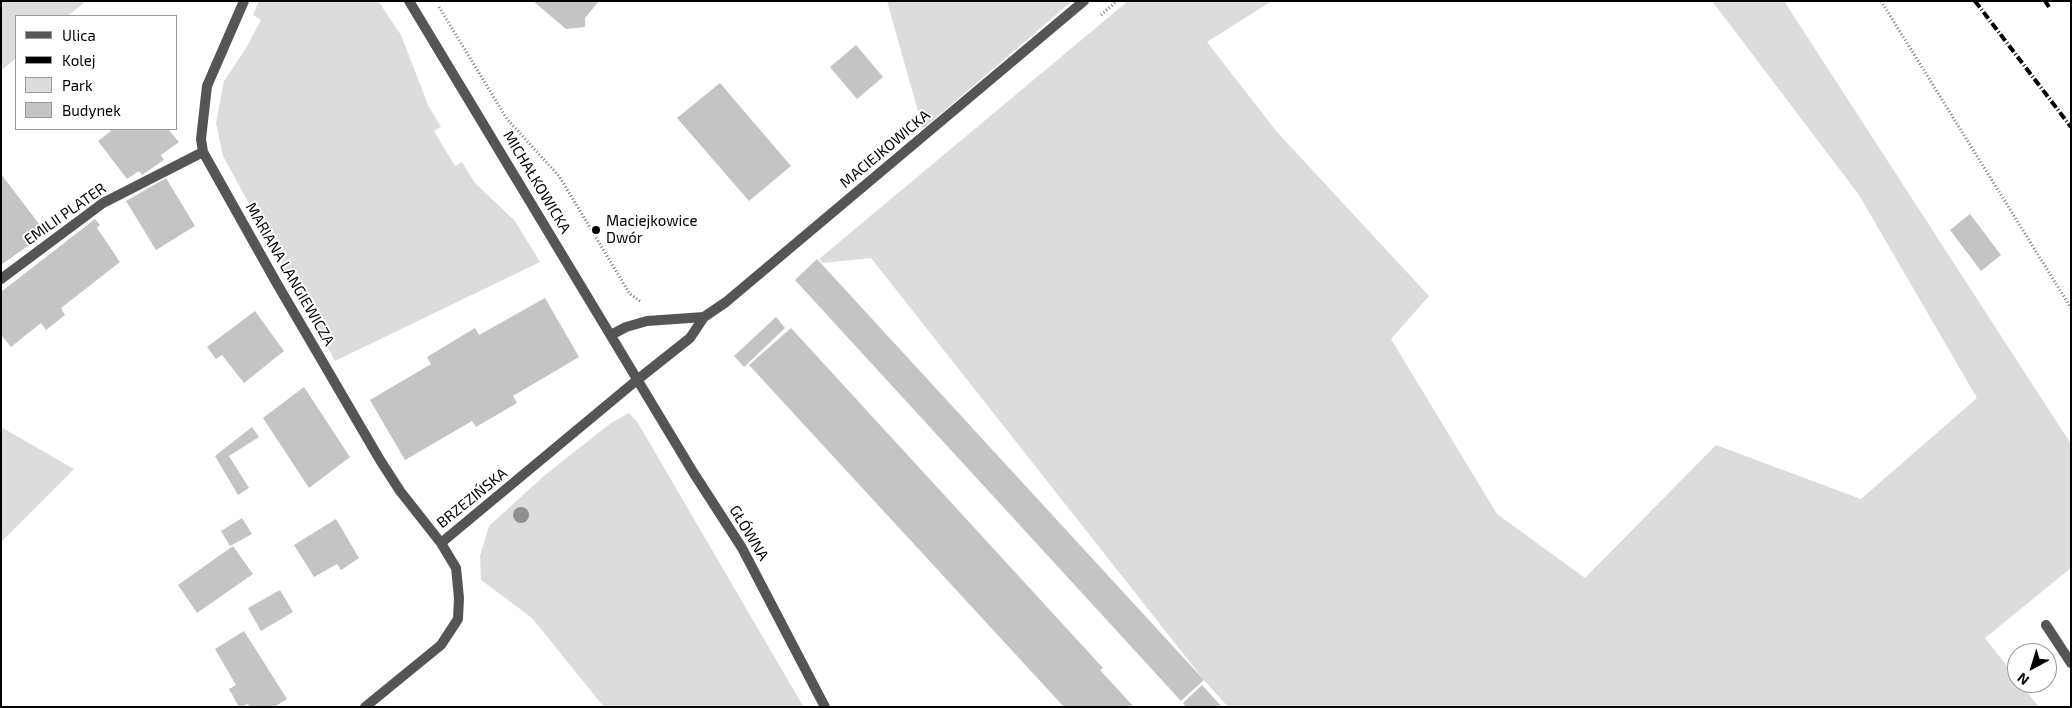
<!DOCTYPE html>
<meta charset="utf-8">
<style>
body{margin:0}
#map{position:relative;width:2072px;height:708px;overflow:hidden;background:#fff;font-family:"Exo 2",sans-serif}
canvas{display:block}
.frame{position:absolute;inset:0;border:2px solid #000;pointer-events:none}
.legend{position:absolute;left:15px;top:15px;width:162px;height:115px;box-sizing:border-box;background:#fff;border:1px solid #999;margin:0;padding:6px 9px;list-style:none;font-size:15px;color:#000}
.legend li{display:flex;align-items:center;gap:10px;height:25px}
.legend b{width:25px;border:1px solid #999}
.north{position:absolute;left:2007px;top:643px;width:50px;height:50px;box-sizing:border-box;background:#fff;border:1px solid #999;border-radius:50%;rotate:219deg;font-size:14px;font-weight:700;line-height:20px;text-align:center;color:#000}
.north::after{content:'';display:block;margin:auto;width:18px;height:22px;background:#000;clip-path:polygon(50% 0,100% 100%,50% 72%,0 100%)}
</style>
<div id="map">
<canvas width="2072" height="708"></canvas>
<div class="frame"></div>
<ul class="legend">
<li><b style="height:6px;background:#555"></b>Ulica</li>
<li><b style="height:6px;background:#000"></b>Kolej</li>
<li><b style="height:14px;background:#dcdcdc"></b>Park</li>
<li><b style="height:14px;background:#c4c4c4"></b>Budynek</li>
</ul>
<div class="north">N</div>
</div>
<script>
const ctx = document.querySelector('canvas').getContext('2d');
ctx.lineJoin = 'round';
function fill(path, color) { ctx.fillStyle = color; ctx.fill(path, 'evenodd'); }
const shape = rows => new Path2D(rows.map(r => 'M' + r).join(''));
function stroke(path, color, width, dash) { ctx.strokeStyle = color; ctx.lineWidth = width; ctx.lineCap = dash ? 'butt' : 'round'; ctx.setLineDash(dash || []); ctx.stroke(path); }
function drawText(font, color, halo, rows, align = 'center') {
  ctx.font = font + ' "Exo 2",sans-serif'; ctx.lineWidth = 4; ctx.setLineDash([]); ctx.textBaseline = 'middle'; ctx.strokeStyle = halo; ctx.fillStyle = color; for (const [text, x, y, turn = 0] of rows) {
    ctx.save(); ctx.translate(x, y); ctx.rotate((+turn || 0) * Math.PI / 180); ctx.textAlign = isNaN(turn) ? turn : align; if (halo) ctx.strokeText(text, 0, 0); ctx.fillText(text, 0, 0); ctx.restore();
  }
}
fill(shape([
 [1,1,86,1,68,16,16,16,16,58,1,71],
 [259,1,378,1,401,35,428,105,441,127,434,131,455,166,462,162,475,183,515,221,540,262,335,361,223,156,216,123,224,81,245,50,261,20,253,15],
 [887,1,1072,1,923,129],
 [1128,1,1272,1,1207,42,1277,132,1429,296,1391,339,1497,514,1585,578,1716,445,1861,499,1977,398,1859,195,1712,1,1784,1,2071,444,2071,568,1985,638,2017,679,2017,683,2020,683,2039,707,1228,707,1204,680,871,258,823,263,819,259],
 [629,413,638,423,803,706,604,707,532,618,481,580,480,556,489,526,545,475,611,423],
 [1,427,74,469,1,542]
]), '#dcdcdc');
fill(shape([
 [533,1,599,1,585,18,585,27,566,29],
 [856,45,883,77,857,99,830,67],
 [720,83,791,166,749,201,677,118],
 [109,129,168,129,179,142,161,155,164,160,142,175,139,171,127,179,98,141,111,131],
 [1,174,46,233,1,265],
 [166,178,195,226,156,250,126,201],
 [1970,214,2001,255,1981,271,1950,230],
 [95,219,100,225,97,228,120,262,61,308,65,315,46,330,41,323,11,347,1,335,1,292],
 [817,259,1204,680,1181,701,795,280],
 [545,298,579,357,513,396,517,403,476,427,472,421,405,460,370,400,431,364,427,357,475,328,479,335],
 [255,311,284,351,244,383,222,355,216,359,207,347],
 [776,317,785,328,744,367,734,356],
 [791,328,1103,668,1100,670,1134,707,1064,707,749,365],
 [304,387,350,457,309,488,263,418],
 [252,427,259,437,229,456,249,488,238,495,215,456],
 [242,518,252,534,230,546,221,531],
 [336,519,359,558,341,570,337,564,314,577,294,545],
 [233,546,253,574,197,613,178,585],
 [280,590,293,612,261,631,248,608],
 [244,631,287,699,274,707,250,707,248,704,239,707,229,689,236,685,215,649],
 [1202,685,1222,707,1186,707,1183,703]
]), '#c4c4c4');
stroke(shape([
 [1881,1,2071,308],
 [439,7,507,119,559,176,630,294,640,301],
 [1101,15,1117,1]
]), '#777', 3, [1, 2.5]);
stroke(shape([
 [244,1,207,86,201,139,203,152,276,282,380,460,400,491,441,543,456,568,459,598,458,619,441,645,365,707],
 [1,279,103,203,203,152],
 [441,543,637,380],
 [2046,625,2071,663]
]), '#555', 10);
stroke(shape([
 [409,1,693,472,742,548,825,707],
 [611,335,626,327,647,321,704,317],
 [637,380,690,338,704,317,726,302,1084,1]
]), '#555', 10);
stroke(shape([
 [1975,1,2071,127],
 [2045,1,2049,7]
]), '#000', 4, [8, 2.5, 1, 2.5]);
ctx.fillStyle = '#8f8f8f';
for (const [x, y] of [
 [521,515]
]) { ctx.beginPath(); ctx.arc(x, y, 8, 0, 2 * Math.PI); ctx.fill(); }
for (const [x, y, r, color] of [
 [596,230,5,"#000"]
]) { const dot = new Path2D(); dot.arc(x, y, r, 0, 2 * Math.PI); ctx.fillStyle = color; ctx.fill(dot); stroke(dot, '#fff', 2); }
drawText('15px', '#000', '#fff', [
 ["MACIEJKOWICKA",885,149,-40],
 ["MICHAŁKOWICKA",537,182,59],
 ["EMILII PLATER",65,214,-35],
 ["MARIANA LANGIEWICZA",290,274,60],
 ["BRZEZIŃSKA",472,498,-39],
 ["GŁÓWNA",749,533,59]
]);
drawText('15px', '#000', '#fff', [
 ["Maciejkowice",606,221],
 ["Dwór",606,238]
], 'left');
</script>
